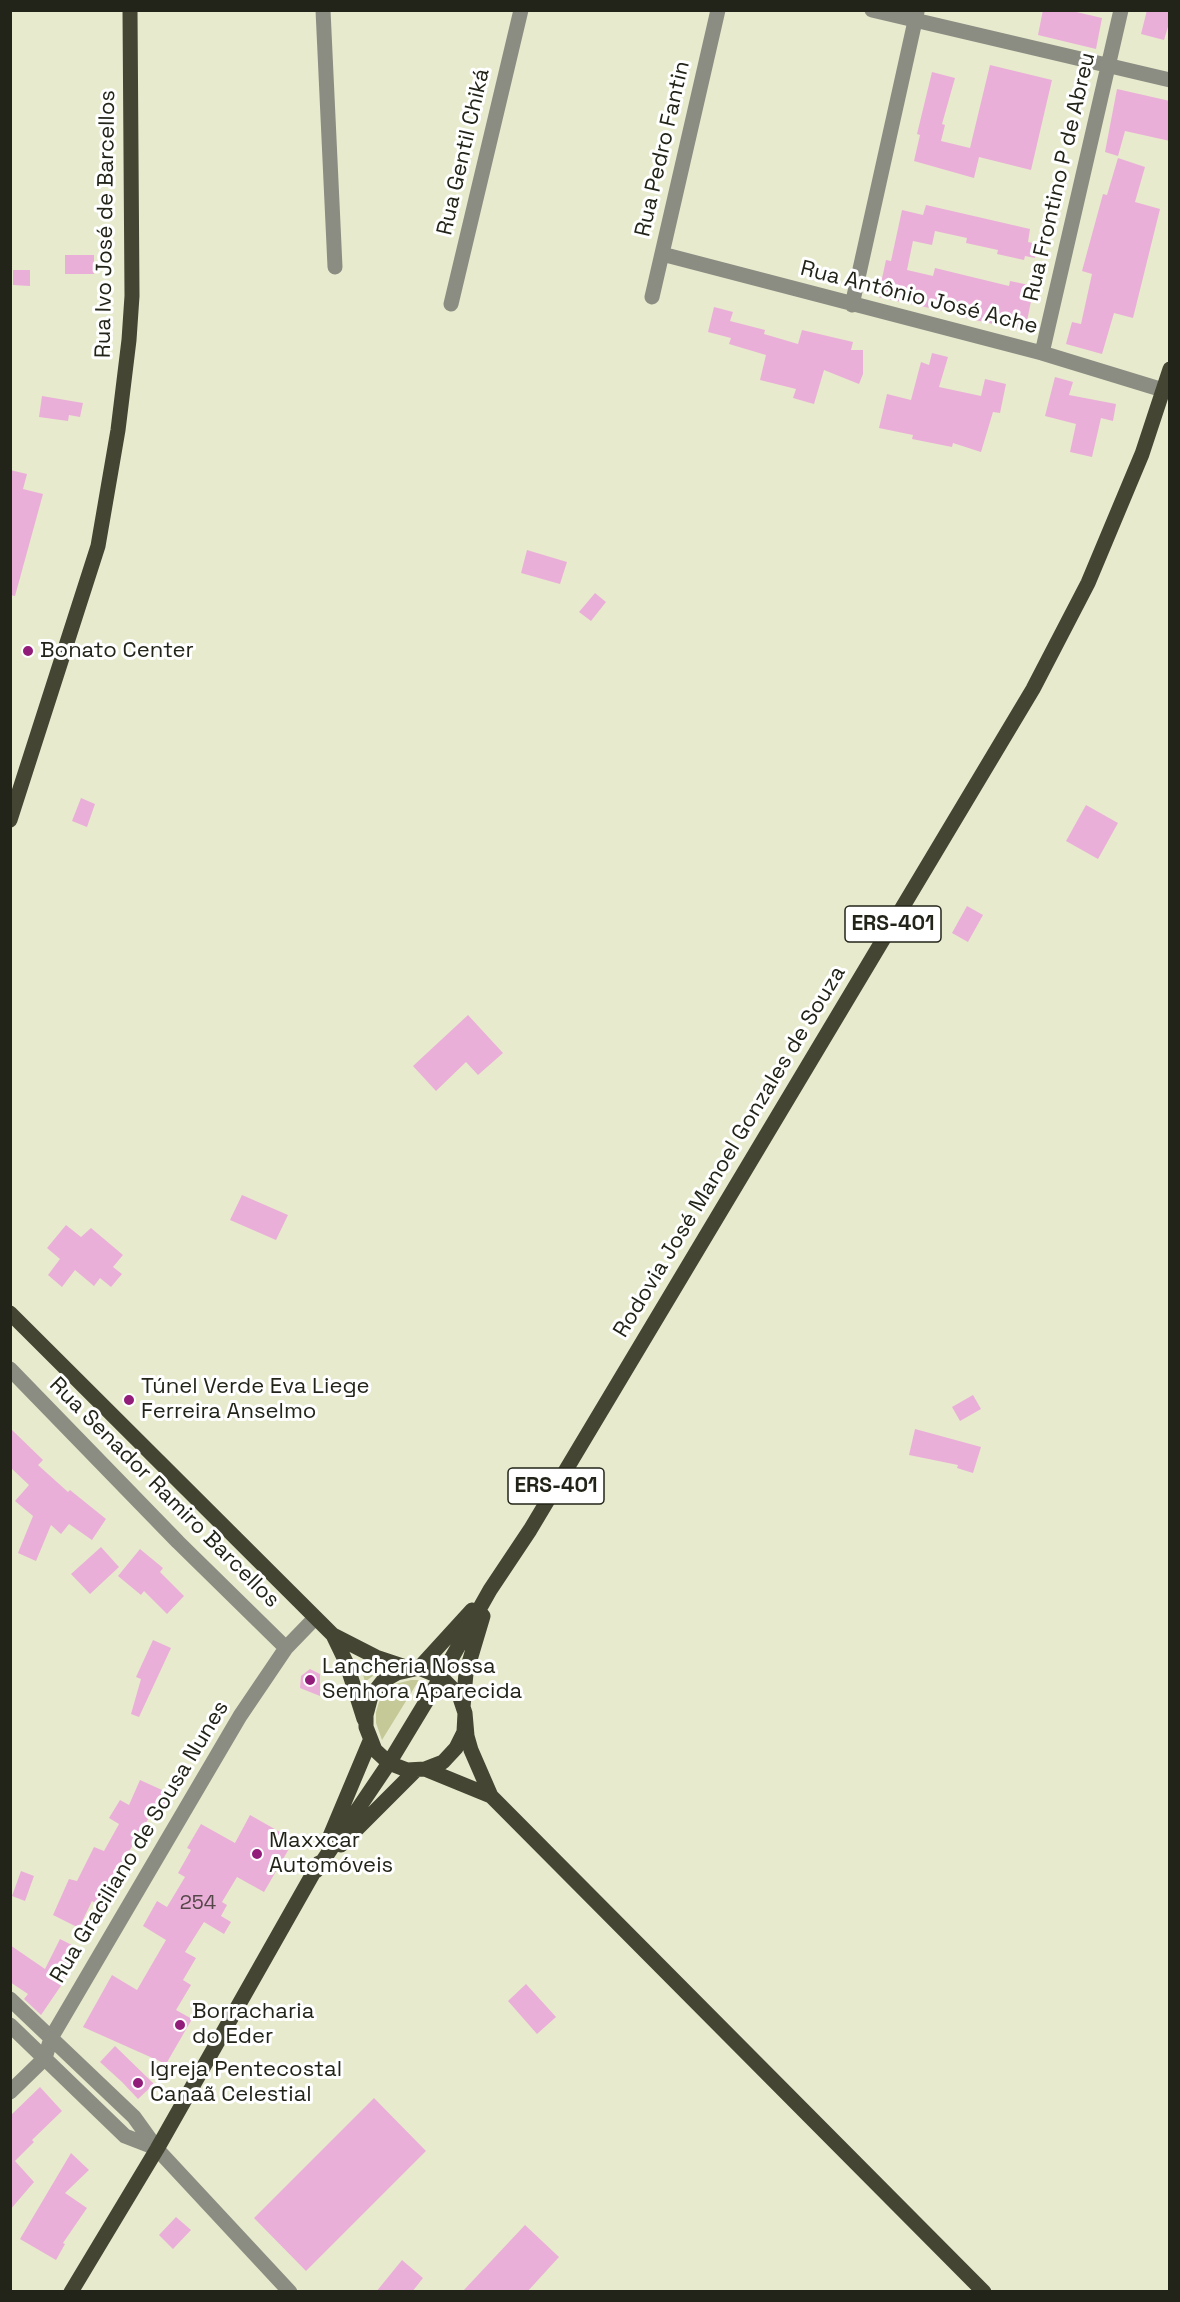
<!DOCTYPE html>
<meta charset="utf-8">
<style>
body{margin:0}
#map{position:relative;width:1180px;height:2302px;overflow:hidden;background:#e7eacd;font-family:"Space Grotesk",sans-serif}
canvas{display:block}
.frame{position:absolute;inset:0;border:12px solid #232419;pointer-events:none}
</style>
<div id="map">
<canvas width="1180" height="2302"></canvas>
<div class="frame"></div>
</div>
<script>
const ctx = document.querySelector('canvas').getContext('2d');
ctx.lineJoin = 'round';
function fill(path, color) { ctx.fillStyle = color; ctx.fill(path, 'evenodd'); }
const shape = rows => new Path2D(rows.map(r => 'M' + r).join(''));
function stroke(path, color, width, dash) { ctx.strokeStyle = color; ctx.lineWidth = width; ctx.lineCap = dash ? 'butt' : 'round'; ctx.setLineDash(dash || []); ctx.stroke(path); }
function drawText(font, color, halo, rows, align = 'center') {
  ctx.font = font + ' "Space Grotesk",sans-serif'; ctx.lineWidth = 6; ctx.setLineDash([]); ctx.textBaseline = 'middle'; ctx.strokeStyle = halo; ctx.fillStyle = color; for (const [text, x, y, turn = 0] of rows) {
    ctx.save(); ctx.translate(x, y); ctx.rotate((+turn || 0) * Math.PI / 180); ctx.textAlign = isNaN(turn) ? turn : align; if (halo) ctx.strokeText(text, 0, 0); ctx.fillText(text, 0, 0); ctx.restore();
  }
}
fill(shape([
 [360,1663,378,1672,365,1682],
 [411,1680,419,1680,382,1740,376,1723,376,1712,379,1702,389,1689,395,1684]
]), '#c5c998');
fill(shape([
 [1043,10,1068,10,1102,18,1096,49,1038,35],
 [1147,10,1170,10,1170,20,1164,40,1141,34],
 [990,65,1052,80,1031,170,979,157,974,178,914,161,920,135,917,134,932,72,955,78,942,124,945,125,941,141,970,148],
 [1117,89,1170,101,1170,141,1125,131,1118,156,1105,152],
 [1118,158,1145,167,1135,202,1160,209,1133,318,1114,313,1102,354,1066,344,1072,322,1081,324,1092,274,1082,271,1103,194,1107,195],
 [926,205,1030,229,1028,242,1038,244,1035,258,1025,256,1024,260,997,254,998,250,966,243,967,238,935,231,932,245,913,241,907,270,933,276,935,268,1009,286,1010,281,1034,286,1025,331,966,318,967,316,878,297,886,260,891,261,902,210,923,215],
 [65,255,94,255,94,274,65,274],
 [13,270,30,270,30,286,13,285],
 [714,307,733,312,730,321,765,330,764,334,798,344,802,330,853,342,851,350,863,350,863,374,859,384,824,370,814,404,793,398,796,389,760,380,766,355,729,344,731,338,708,332],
 [932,353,948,357,939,387,981,396,985,379,1006,384,1000,413,993,412,981,452,953,443,952,447,912,439,913,435,879,428,887,394,911,400,921,362,929,365],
 [1055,377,1073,382,1069,395,1116,404,1113,421,1101,418,1092,457,1070,452,1076,424,1045,416],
 [42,396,83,403,80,417,69,415,68,421,39,417],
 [10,470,27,474,23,489,43,494,15,596,10,595],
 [527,550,567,562,560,584,521,573],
 [595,593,606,602,591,621,579,612],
 [81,798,95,804,87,827,72,821],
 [1086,805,1118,823,1098,859,1066,841],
 [967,906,983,915,968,942,952,933],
 [468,1015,503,1053,478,1075,466,1062,436,1091,413,1066],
 [242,1195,288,1215,276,1240,230,1220],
 [66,1225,81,1237,91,1228,123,1255,113,1267,122,1274,111,1287,100,1278,94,1286,75,1270,62,1287,48,1275,60,1259,47,1248],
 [973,1395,981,1409,960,1421,952,1407],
 [10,1428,43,1460,38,1465,68,1492,70,1490,106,1519,92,1540,69,1524,61,1534,51,1525,36,1561,18,1553,33,1516,15,1501,29,1485,10,1467],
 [915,1429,981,1447,973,1473,957,1468,958,1465,909,1455],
 [101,1547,119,1567,90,1594,71,1574],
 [140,1549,163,1568,160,1572,184,1596,167,1614,144,1591,141,1595,118,1576],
 [153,1640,171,1648,139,1717,131,1714,141,1679,136,1677],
 [310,1669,320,1674,320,1696,300,1688,301,1676],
 [140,1780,173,1795,164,1814,154,1809,127,1855,110,1888,113,1890,103,1908,92,1901,79,1928,53,1915,69,1879,77,1881,94,1847,104,1851,119,1824,109,1818,120,1800,129,1805],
 [250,1815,294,1840,264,1892,237,1877,222,1902,227,1905,221,1916,231,1922,224,1934,204,1922,185,1952,196,1958,183,1980,191,1985,176,2010,192,2019,166,2064,83,2027,112,1975,137,1990,166,1940,143,1926,157,1901,167,1907,185,1877,178,1873,191,1850,187,1848,201,1824,235,1843],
 [21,1871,34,1876,25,1901,12,1896],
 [60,1939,82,1950,69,1974,41,2015,24,1999,28,1994,10,1982,10,1945,45,1969],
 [526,1984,556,2017,537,2034,508,2001],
 [115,2046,154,2084,138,2099,122,2082,100,2062],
 [40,2087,62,2111,32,2140,34,2142,15,2161,34,2182,10,2210,10,2116],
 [374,2098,426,2151,306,2271,254,2218],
 [71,2153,89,2170,65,2193,87,2208,63,2243,65,2244,56,2260,20,2239],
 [176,2217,191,2230,173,2249,159,2235],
 [525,2225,559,2257,527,2292,462,2292],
 [402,2260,423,2278,412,2292,376,2292]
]), '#eaafd8');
stroke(shape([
 [323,10,335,267],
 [872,10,1170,80],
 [662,254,1042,353,1163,390],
 [652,297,718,10],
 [451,304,521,10],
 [852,305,917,12],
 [1042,353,1121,10],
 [10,1369,178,1542,286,1648],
 [10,1999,134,2117,157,2149,290,2292],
 [10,2025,125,2136,156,2148],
 [10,2092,45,2058,51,2038,240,1716,286,1648,315,1618]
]), '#8c8d82', 15);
stroke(shape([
 [10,820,98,546,118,430,129,340,132,296,130,10],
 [10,1313,333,1635,376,1657,412,1669],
 [333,1635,346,1662,364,1719],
 [419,1668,472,1610],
 [463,1707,466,1673,483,1616],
 [465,1713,464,1732,456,1748,443,1762,425,1769,407,1770,389,1763,375,1750,366,1727,366,1715,371,1696,383,1681,397,1673,419,1668,441,1677,459,1695,465,1713,467,1736,471,1750,491,1796],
 [425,1769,491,1796,984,2292],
 [328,1841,370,1741],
 [341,1845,416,1770],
 [316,1871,389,1763,441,1677,490,1590,530,1530,1033,689,1088,583,1142,454,1170,369],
 [71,2292,157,2149,319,1863]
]), '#444532', 15);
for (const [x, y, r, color] of [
 [28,651,6,"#911c7a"],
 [129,1400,6,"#911c7a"],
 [310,1680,6,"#911c7a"],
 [257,1854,6,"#911c7a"],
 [180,2025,6,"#911c7a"],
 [138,2083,6,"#911c7a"]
]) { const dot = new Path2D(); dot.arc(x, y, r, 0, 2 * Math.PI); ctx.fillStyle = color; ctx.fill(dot); stroke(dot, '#fff', 2); }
drawText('20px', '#554749', null, [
 ["254",198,1904]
]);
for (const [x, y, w] of [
 [893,924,96],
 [556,1486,96]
]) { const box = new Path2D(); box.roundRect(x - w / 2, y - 18, w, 36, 4.5); ctx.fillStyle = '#fff'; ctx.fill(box); stroke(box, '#232419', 1.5); }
drawText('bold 21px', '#232419', null, [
 ["ERS-401",893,924],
 ["ERS-401",556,1486]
]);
drawText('22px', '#232419', '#fff', [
 ["Rua Pedro Fantin",663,149,-77],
 ["Rua Gentil Chiká",464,152,-77],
 ["Rua Frontino P de Abreu",1060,177,-77],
 ["Rua Ivo José de Barcellos",106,224,-89],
 ["Rua Antônio José Ache",919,298,14],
 ["Rodovia José Manoel Gonzales de Souza",730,1152,-59],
 ["Rua Senador Ramiro Barcellos",164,1493,45],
 ["Rua Graciliano de Sousa Nunes",140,1842,-59]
]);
drawText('22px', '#232419', '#fff', [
 ["Bonato Center",40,651],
 ["Túnel Verde Eva Liege",141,1387],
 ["Ferreira Anselmo",141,1412],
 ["Lancheria Nossa",322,1667],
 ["Senhora Aparecida",322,1692],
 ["Maxxcar",269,1841],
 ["Automóveis",269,1866],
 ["Borracharia",192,2012],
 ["do Eder",192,2037],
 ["Igreja Pentecostal",150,2070],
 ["Canaã Celestial",150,2095]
], 'left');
</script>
